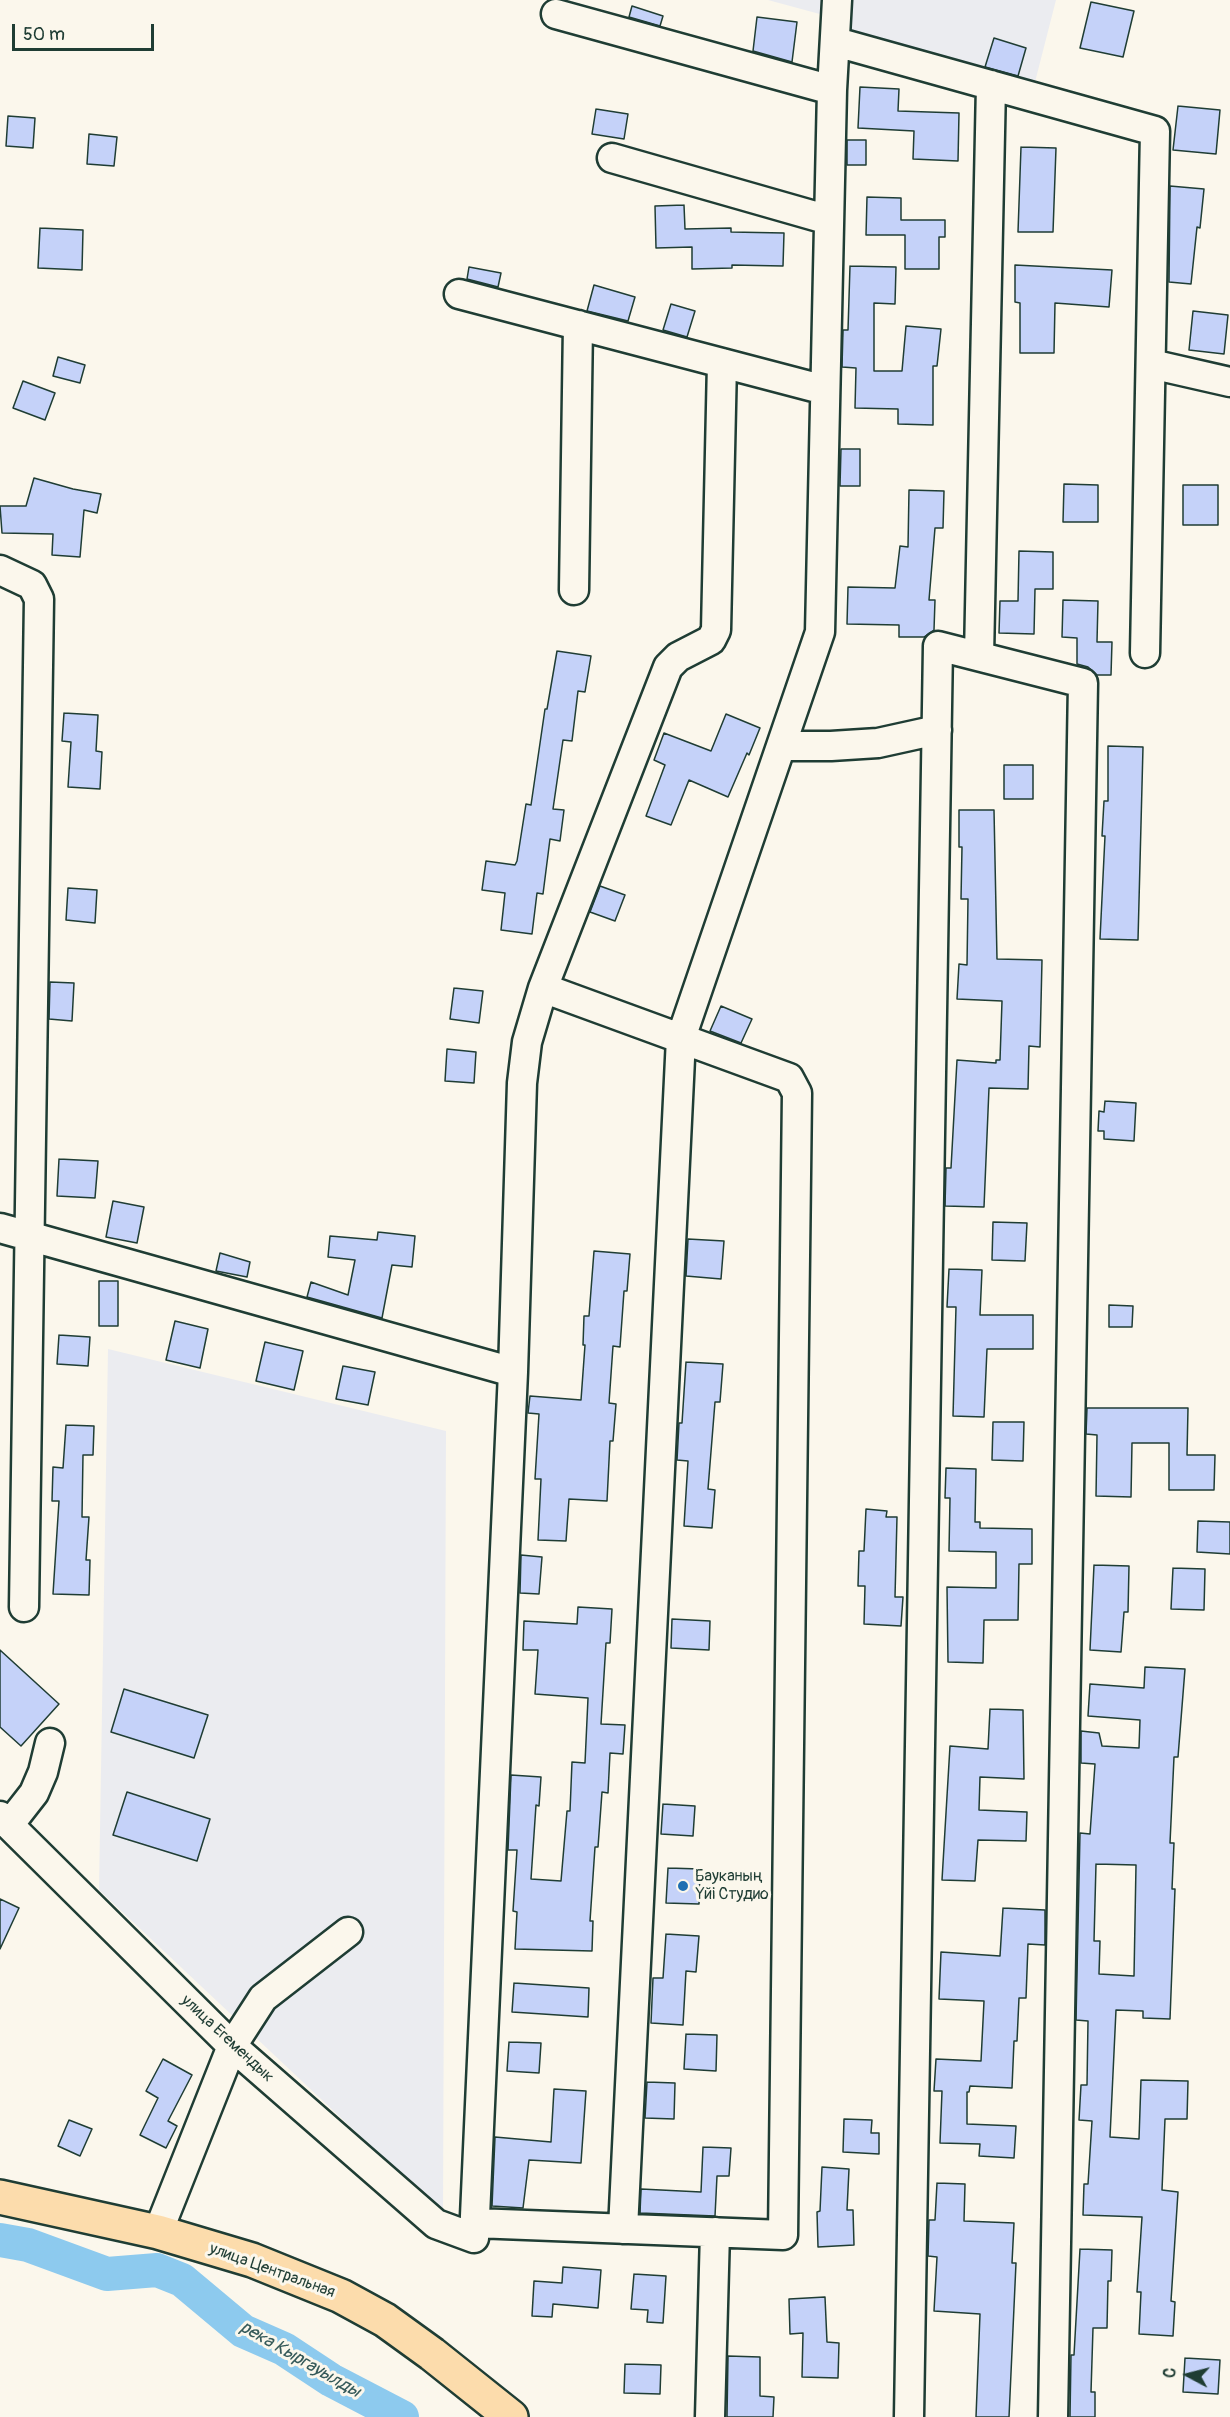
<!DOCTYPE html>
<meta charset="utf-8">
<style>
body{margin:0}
#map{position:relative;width:1230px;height:2417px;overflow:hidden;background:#fbf7ec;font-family:Pangolin,sans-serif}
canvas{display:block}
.north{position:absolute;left:1158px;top:2345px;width:60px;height:60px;-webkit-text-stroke:4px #fbf7ec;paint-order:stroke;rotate:277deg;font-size:16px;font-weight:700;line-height:24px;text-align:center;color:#1f3d34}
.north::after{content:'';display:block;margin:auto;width:21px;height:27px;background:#1f3d34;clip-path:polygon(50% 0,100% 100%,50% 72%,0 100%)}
.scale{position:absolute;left:12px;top:24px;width:142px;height:27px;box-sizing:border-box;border:3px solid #1f3d34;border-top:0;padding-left:8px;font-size:18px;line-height:21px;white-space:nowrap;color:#1f3d34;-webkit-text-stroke:4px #fbf7ec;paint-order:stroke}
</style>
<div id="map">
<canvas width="1230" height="2417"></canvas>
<div class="north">С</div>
<div class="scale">50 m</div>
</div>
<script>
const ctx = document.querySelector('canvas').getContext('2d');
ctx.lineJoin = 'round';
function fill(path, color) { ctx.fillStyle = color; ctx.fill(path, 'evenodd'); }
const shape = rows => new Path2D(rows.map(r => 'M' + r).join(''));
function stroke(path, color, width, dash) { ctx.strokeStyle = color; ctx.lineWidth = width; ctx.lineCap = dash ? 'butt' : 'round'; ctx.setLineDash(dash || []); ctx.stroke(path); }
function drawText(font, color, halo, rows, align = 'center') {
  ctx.font = font + ' Pangolin,sans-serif'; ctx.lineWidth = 6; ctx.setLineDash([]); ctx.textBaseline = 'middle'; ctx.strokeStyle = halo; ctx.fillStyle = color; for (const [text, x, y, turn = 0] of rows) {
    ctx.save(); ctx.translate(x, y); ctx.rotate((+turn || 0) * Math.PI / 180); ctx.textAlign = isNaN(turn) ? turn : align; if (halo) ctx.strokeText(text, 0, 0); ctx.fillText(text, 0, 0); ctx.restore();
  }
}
fill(shape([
 [768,0,828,0,827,16],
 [850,0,1056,0,1035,82,850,33],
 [108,1349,446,1431,443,2214,99,1890]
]), '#ebecf0');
stroke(shape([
 [0,2240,28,2245,107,2274,157,2270,182,2280,243,2331,284,2349,331,2380,402,2417]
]), '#8dcaee', 34);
const building = shape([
 [1091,2,1134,11,1123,57,1080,48,1091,2],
 [632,6,663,16,660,26,629,17,632,6],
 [757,17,797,22,792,62,753,51,757,17],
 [994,38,1026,48,1018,76,985,67,994,38],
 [860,87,899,89,898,111,959,113,958,161,913,159,914,131,858,128,860,87],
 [1178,106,1220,110,1216,154,1173,150,1178,106],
 [596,109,628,114,624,139,592,134,596,109],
 [8,116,35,118,33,148,6,146,8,116],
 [89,134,117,137,114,166,87,164,89,134],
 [847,140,866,140,866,165,847,165,847,140],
 [1021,147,1056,148,1053,232,1018,232,1021,147],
 [1170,186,1204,189,1200,228,1197,227,1191,284,1169,282,1170,186],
 [867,197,901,198,901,220,945,220,945,237,939,237,939,269,905,269,905,235,866,235,867,197],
 [684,205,685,229,731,228,731,232,784,233,783,266,732,265,732,268,692,269,692,247,656,248,655,206,684,205],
 [40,228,83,230,82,270,38,268,40,228],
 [1015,265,1112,270,1109,307,1055,303,1054,353,1020,353,1020,303,1015,302,1015,265],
 [850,266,896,267,895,304,874,303,874,371,902,371,906,326,941,329,937,366,933,366,933,425,898,424,898,409,855,408,856,368,842,367,843,330,848,330,850,266],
 [469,267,501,273,498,287,467,279,469,267],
 [594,285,635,297,628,321,587,311,594,285],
 [671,304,695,311,687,337,663,330,671,304],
 [1193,311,1228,315,1224,354,1189,350,1193,311],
 [58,357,85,365,80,383,53,376,58,357],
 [23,381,55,393,45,420,13,408,23,381],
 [841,449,860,449,860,486,840,486,841,449],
 [34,478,73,489,101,494,97,513,84,510,80,557,52,555,53,534,2,533,0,506,26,506,34,478],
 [1064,484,1098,485,1098,522,1063,522,1064,484],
 [1183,485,1218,485,1218,525,1183,525,1183,485],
 [909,490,944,491,943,528,935,528,929,600,935,600,934,630,924,637,899,637,899,625,847,624,848,587,895,588,900,546,908,547,909,490],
 [1019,551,1053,552,1053,589,1035,589,1034,634,999,633,1000,601,1018,601,1019,551],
 [1063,600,1098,601,1097,642,1112,642,1111,675,1097,675,1088,667,1077,664,1077,638,1062,637,1063,600],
 [557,651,591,656,585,692,578,691,572,741,563,740,553,809,564,810,560,841,550,839,543,894,537,893,532,934,501,930,505,893,482,890,486,861,515,865,517,861,526,804,531,805,545,709,547,709,557,651],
 [64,713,98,715,96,751,102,752,100,789,68,787,71,742,62,741,64,713],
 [726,714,760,728,749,755,747,753,728,797,689,780,671,825,646,816,665,765,654,760,664,733,711,751,726,714],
 [1108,746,1143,747,1138,940,1100,939,1105,836,1102,836,1104,801,1108,801,1108,746],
 [1004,765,1033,765,1033,799,1004,799,1004,765],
 [959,810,994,810,997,959,1042,960,1040,1047,1029,1046,1028,1089,989,1088,984,1207,945,1206,946,1168,951,1168,957,1060,996,1063,996,1060,1000,1060,1002,1001,957,999,959,964,967,965,968,899,961,899,962,847,959,847,959,810],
 [600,886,625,895,615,921,590,912,600,886],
 [68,888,97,890,95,923,66,920,68,888],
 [50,982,74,983,72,1021,49,1019,50,982],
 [454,988,483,991,479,1023,450,1019,454,988],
 [721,1006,752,1019,741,1043,710,1031,721,1006],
 [447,1049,476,1052,474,1083,445,1081,447,1049],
 [1105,1101,1136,1103,1134,1141,1104,1139,1104,1131,1098,1131,1099,1111,1104,1112,1105,1101],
 [59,1159,98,1161,95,1198,57,1196,59,1159],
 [113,1201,144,1207,137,1243,106,1237,113,1201],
 [993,1222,1027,1223,1025,1261,992,1260,993,1222],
 [378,1232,415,1236,412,1267,392,1265,382,1318,307,1297,311,1282,348,1295,355,1260,328,1257,330,1236,377,1240,378,1232],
 [688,1239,724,1241,721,1279,686,1276,688,1239],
 [594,1251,630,1254,627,1291,624,1291,620,1347,613,1346,609,1403,616,1404,613,1441,610,1441,607,1501,569,1499,566,1541,538,1540,541,1479,535,1479,539,1414,528,1413,530,1396,581,1400,585,1345,583,1345,584,1316,589,1316,594,1251],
 [220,1253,250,1262,247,1277,216,1271,220,1253],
 [949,1269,982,1270,980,1315,1033,1315,1033,1349,987,1349,984,1417,953,1416,956,1307,947,1307,949,1269],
 [99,1281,118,1281,118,1326,99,1326,99,1281],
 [1109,1305,1133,1306,1132,1327,1109,1327,1109,1305],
 [175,1321,208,1329,200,1368,166,1360,175,1321],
 [59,1335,90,1337,88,1366,57,1364,59,1335],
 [265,1342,303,1351,294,1390,256,1381,265,1342],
 [686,1362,723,1364,720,1402,715,1402,708,1489,715,1490,712,1528,684,1526,688,1461,677,1460,679,1423,682,1423,686,1362],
 [343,1366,375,1372,368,1405,336,1399,343,1366],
 [1087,1408,1188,1408,1187,1455,1215,1455,1214,1490,1169,1490,1169,1443,1132,1443,1131,1497,1096,1496,1097,1435,1086,1434,1087,1408],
 [993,1422,1024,1422,1023,1461,992,1460,993,1422],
 [66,1425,94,1426,93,1455,83,1455,82,1517,89,1517,86,1560,90,1560,89,1595,53,1594,59,1501,52,1501,53,1467,63,1468,66,1425],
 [946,1468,976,1469,975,1522,980,1522,980,1528,1032,1529,1032,1564,1019,1564,1018,1620,984,1620,983,1663,948,1662,947,1587,996,1588,996,1552,949,1551,950,1498,945,1498,946,1468],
 [866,1509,887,1511,886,1517,897,1517,895,1597,903,1597,901,1626,864,1624,865,1586,858,1586,859,1551,864,1551,866,1509],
 [1198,1521,1230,1522,1230,1554,1197,1552,1198,1521],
 [521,1555,542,1557,539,1594,520,1593,521,1555],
 [1094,1565,1129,1566,1128,1612,1124,1612,1121,1652,1090,1650,1094,1565],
 [1173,1568,1205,1569,1204,1610,1171,1609,1173,1568],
 [578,1607,612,1609,610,1643,606,1643,601,1724,625,1725,623,1754,610,1753,608,1793,602,1792,598,1847,595,1847,590,1921,593,1921,592,1951,515,1949,517,1912,513,1911,517,1850,508,1850,511,1775,541,1777,539,1806,536,1805,531,1879,561,1881,567,1811,570,1811,572,1762,585,1763,588,1698,535,1694,538,1650,523,1650,524,1621,577,1624,578,1607],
 [672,1619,710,1621,709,1650,671,1648,672,1619],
 [0,1650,59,1704,21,1746,0,1727,0,1650],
 [1145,1667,1185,1669,1178,1757,1174,1757,1170,1843,1174,1843,1172,1889,1175,1889,1170,2019,1143,2018,1143,2011,1116,2010,1110,2137,1139,2139,1141,2080,1188,2081,1187,2119,1165,2119,1162,2190,1178,2192,1171,2301,1175,2302,1173,2336,1139,2334,1141,2292,1137,2292,1142,2217,1083,2215,1084,2184,1088,2184,1092,2121,1079,2120,1081,2085,1087,2085,1088,2021,1076,2020,1080,1833,1090,1834,1095,1764,1081,1763,1081,1731,1099,1733,1102,1746,1139,1748,1140,1720,1088,1716,1090,1684,1144,1688,1145,1667],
 [1096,1864,1136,1865,1134,1976,1099,1974,1100,1941,1094,1941,1096,1864],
 [124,1689,208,1715,194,1758,111,1732,124,1689],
 [990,1709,1023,1710,1024,1779,980,1777,979,1810,1027,1812,1026,1841,978,1840,975,1881,942,1880,950,1746,988,1749,990,1709],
 [127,1792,210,1819,197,1861,113,1835,127,1792],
 [663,1804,695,1806,693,1836,661,1834,663,1804],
 [668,1868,700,1869,699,1904,666,1903,668,1868],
 [0,1899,19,1908,0,1949,0,1899],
 [1003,1908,1045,1910,1045,1945,1028,1944,1026,1998,1019,1998,1017,2041,1014,2041,1012,2088,970,2086,969,2092,967,2092,967,2124,1016,2126,1014,2158,979,2156,980,2144,940,2143,942,2091,934,2091,936,2059,981,2061,984,2001,939,1999,941,1952,1000,1956,1003,1908],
 [666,1934,699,1936,696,1972,686,1971,683,2025,651,2023,653,1978,663,1978,666,1934],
 [514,1983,589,1988,588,2017,512,2012,514,1983],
 [686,2034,717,2035,716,2071,684,2069,686,2034],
 [509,2042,541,2043,539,2073,507,2071,509,2042],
 [163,2059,192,2075,168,2121,177,2126,166,2148,140,2135,158,2098,146,2091,163,2059],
 [647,2082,675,2083,674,2119,645,2118,647,2082],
 [554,2089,586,2091,581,2163,529,2160,523,2208,492,2206,495,2137,551,2142,554,2089],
 [844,2119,872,2120,871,2133,879,2133,879,2154,843,2152,844,2119],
 [69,2120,92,2129,80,2156,58,2146,69,2120],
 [703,2147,731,2148,729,2176,717,2176,715,2216,640,2213,641,2189,701,2192,703,2147],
 [822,2167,849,2169,847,2210,853,2210,854,2245,818,2247,817,2212,820,2211,822,2167],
 [937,2183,965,2184,964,2221,1014,2223,1012,2263,1016,2263,1009,2417,976,2417,980,2314,934,2311,937,2257,928,2256,929,2220,935,2220,937,2183],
 [1080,2249,1112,2250,1111,2281,1108,2281,1107,2328,1093,2328,1091,2392,1095,2392,1095,2417,1070,2417,1071,2355,1074,2355,1080,2249],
 [563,2267,601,2270,598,2308,553,2304,552,2317,532,2316,534,2281,562,2283,563,2267],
 [634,2274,666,2276,663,2323,647,2322,648,2310,631,2309,634,2274],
 [825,2297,827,2342,839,2343,838,2378,802,2377,803,2333,790,2334,789,2299,825,2297],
 [728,2356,760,2357,760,2396,774,2397,773,2417,727,2417,728,2356],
 [1185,2358,1220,2360,1218,2394,1183,2392,1185,2358],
 [625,2364,661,2365,660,2394,624,2393,625,2364]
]);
fill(building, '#c5d2f9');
stroke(building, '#1f3d34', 1.5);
const minor = shape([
 [556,14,832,90],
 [836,42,1155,131,1145,653],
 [612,158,829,220],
 [459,294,825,390],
 [1151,364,1230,382],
 [0,570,32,585,39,599,24,1607],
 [574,590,578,325],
 [979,656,991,85],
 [782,746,831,746,878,743,937,730],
 [0,1228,513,1372],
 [0,1816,232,2046,436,2224,474,2238,513,1372,522,1083,527,1042,543,988,668,667,678,657,711,640,716,630,722,363],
 [9,1825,34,1793,43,1772,50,1743],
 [475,2223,783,2235,797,1093,789,1078,543,988],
 [623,2229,681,1038,820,632,832,90,837,0],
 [158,2232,232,2046,263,1998,348,1932],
 [710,2417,715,2232],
 [909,2417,938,646,1083,683,1053,2417]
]);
const major = shape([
 [0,2197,158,2232,252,2260,341,2296,385,2320,432,2354,511,2417]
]);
stroke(minor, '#1f3d34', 33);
stroke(major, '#1f3d34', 38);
stroke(minor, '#fbf7ec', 28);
stroke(major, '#fcdcac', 33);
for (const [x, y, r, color] of [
 [683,1886,6,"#1f6fb2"]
]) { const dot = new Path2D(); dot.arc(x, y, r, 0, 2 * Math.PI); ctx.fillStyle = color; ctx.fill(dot); stroke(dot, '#fbf7ec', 2); }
drawText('16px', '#1f3d34', '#fbf7ec', [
 ["Бауканың",695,1877],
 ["Үйі Студио",695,1895]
], 'left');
drawText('16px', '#1f3d34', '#fbf7ec', [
 ["улица Егемендык",227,2039,43],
 ["улица Центральная",272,2271,20]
]);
drawText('italic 18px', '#355959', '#fbf7ec', [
 ["река Кыргауылды",300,2360,30]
]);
</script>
